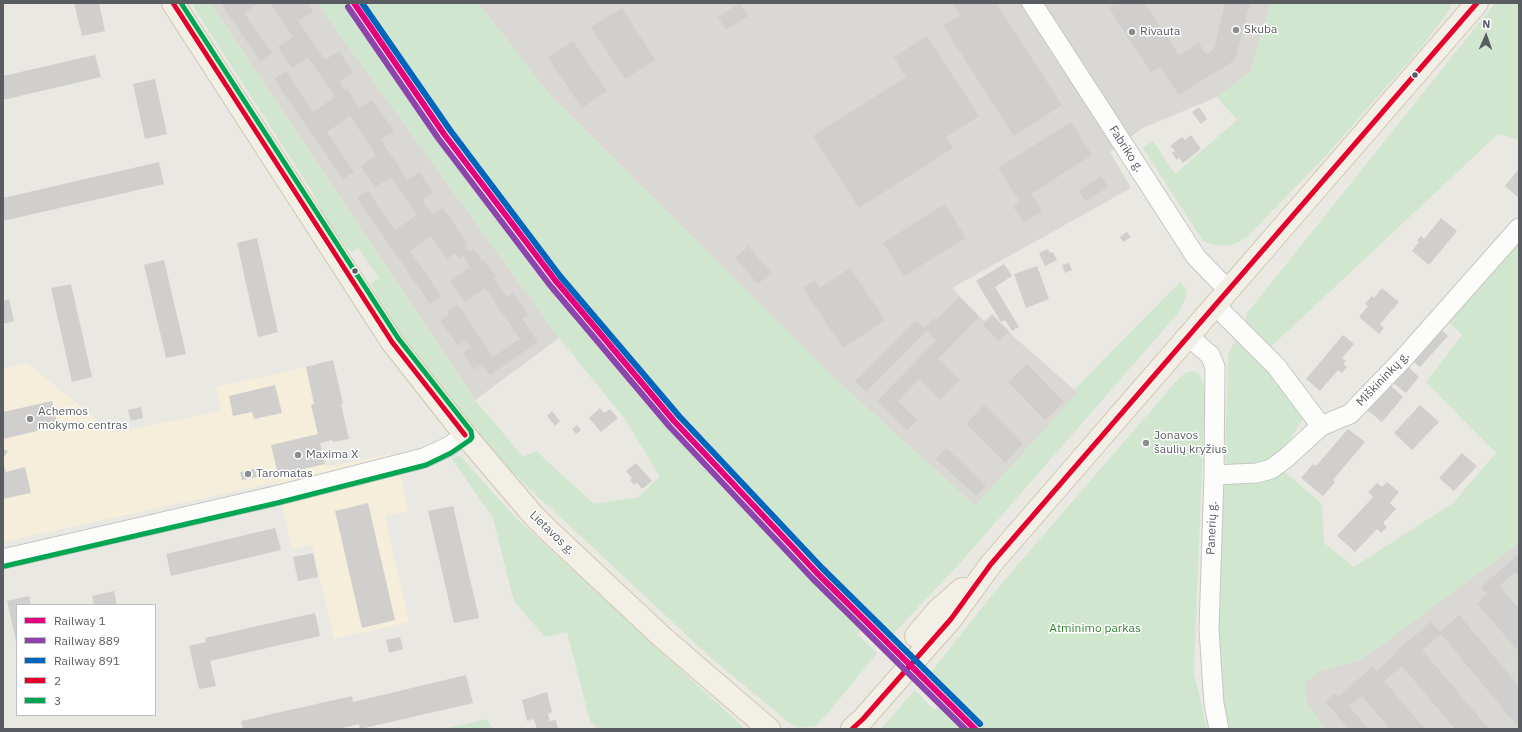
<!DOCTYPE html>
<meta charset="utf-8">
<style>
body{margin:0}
#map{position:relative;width:1522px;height:732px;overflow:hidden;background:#e9e8e3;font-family:"IBM Plex Sans",sans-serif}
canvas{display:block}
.frame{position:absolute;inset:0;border:4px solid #595d61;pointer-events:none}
.legend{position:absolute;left:16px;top:604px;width:140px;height:112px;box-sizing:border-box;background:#fff;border:1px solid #bdbec0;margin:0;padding:5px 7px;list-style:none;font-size:12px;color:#595d61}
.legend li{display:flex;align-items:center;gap:8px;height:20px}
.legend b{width:20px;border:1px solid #bdbec0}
.north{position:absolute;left:1466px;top:16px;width:40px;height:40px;-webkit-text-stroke:3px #fff;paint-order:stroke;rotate:2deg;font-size:11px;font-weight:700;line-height:16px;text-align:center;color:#595d61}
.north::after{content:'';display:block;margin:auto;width:14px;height:18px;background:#595d61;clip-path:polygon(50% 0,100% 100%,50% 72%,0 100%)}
</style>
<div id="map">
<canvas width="1522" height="732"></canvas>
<div class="frame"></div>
<ul class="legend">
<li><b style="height:5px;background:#e5007d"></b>Railway 1</li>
<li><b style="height:5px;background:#8e44ad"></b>Railway 889</li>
<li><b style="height:5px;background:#0065bd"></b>Railway 891</li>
<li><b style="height:5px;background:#e4002b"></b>2</li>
<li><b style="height:5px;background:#00a651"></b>3</li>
</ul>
<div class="north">N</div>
</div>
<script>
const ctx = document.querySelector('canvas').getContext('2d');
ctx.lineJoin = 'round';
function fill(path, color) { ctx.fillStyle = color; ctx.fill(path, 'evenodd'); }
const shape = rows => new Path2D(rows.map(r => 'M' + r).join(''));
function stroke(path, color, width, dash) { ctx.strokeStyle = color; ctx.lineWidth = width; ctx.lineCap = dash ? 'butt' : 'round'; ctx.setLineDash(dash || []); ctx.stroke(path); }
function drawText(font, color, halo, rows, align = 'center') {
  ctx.font = font + ' "IBM Plex Sans",sans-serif'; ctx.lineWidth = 3; ctx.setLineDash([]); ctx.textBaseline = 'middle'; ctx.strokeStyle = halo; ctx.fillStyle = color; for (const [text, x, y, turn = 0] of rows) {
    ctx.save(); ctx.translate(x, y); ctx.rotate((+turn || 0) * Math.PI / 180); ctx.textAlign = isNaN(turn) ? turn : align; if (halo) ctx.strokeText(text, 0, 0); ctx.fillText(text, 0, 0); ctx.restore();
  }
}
fill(shape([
 [27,363,113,433,221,411,216,387,306,367,314,404,311,405,326,467,396,453,408,511,385,516,409,622,334,639,312,545,292,550,277,482,3,542,3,369]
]), '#f4eeda');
fill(shape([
 [210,3,317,3,559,338,475,400],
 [478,3,1271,3,1250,73,1217,97,1143,128,1110,152,1131,188,952,288,984,321,992,314,1014,337,1078,393,975,506,833,377,549,94],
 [1519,543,1519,729,1325,729,1307,703,1305,683,1318,672,1362,659]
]), '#dad8d4');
fill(shape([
 [191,3,210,3,475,400,523,457,536,451,594,504,638,497,660,477,625,419,559,338,317,3,346,3,456,164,571,313,695,453,864,627,857,634,877,653,828,713,815,726,798,728,791,724,739,681,709,656,498,459,391,326,371,283,379,278,358,248,351,252,327,224,315,196],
 [357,3,478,3,549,94,833,377,975,506,1077,393,1074,390,1180,282,1187,291,1184,302,1178,313,962,561,890,637,778,527,696,437,590,317,491,190],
 [1271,3,1450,3,1451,8,1422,46,1322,160,1247,237,1239,242,1228,246,1214,245,1203,241,1143,148,1153,141,1175,174,1237,120,1217,97,1250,73],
 [1495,3,1519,3,1519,139,1498,134,1261,356,1304,417,1280,454,1283,471,1322,504,1324,543,1354,567,1453,503,1496,453,1426,382,1462,335,1446,319,1515,242,1519,246,1519,543,1362,659,1318,672,1305,683,1307,703,1325,729,1226,729,1217,679,1219,491,1225,485,1237,480,1228,469,1225,458,1228,355,1233,344,1242,338,1247,313],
 [1193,371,1199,374,1205,388,1194,673,1207,729,982,729,928,676,996,590,1180,377,1186,373],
 [457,456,461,457,514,516,745,729,598,729,590,721,567,632,545,637,514,601,493,518,452,459],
 [915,690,934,710,939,705,963,729,881,729],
 [487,719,493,729,444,729]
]), '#d1e6ce');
fill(shape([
 [74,3,99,3,105,31,82,36],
 [221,3,259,3,244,13,272,53,260,61],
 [270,3,307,3,313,11,298,21,325,60,339,51,353,72,339,82,344,90,347,89,360,108,372,100,394,131,381,140,408,180,419,172,433,192,422,200,433,215,443,208,468,244,465,246,469,252,474,249,482,261,484,260,496,277,494,279,507,297,513,293,528,315,522,319,538,342,490,375,482,364,474,370,463,353,471,347,466,340,458,346,440,320,449,314,447,312,458,305,493,357,520,339,485,288,465,302,450,281,470,267,463,256,459,259,455,253,447,259,431,236,410,251,441,296,430,304,357,198,368,191,395,230,417,215,391,177,375,187,361,166,376,155,350,116,327,132,354,172,343,179,274,79,286,71,313,112,335,97,308,57,292,68,278,47,293,37],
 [740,3,748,16,726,30,718,17],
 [952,3,996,3,1062,105,1014,136,943,26,960,15],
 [1117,3,1145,3,1179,55,1199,43,1206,55,1214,49,1225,3,1250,3,1235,60,1179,95,1160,67,1151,72,1109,8],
 [622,8,655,60,625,79,591,27],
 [927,36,979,116,946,137,953,148,859,208,813,136,906,77,894,57],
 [573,41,607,91,582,108,548,58],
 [95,55,101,77,3,100,3,76],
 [155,79,167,134,145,139,133,84],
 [1199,107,1207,119,1201,124,1192,112],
 [1071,122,1092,155,1031,194,1042,211,1023,223,1013,206,1020,202,998,168],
 [1191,135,1201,149,1183,163,1179,158,1177,160,1172,153,1175,151,1170,146,1182,137,1185,140],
 [159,162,164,184,3,221,3,198],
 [1519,169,1519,198,1505,186],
 [1101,176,1108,187,1086,201,1079,191],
 [945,204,966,238,904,276,883,243],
 [1441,218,1457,231,1429,265,1412,251,1419,242,1417,240,1421,236,1424,239],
 [1127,232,1131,237,1123,242,1120,237],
 [257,238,278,332,258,337,237,243],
 [748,246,771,272,758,284,735,258],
 [1048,249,1050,253,1053,252,1057,260,1045,266,1039,253],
 [164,260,186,354,166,358,144,265],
 [1069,263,1072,270,1065,273,1062,265],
 [1004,264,1012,276,995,287,1019,327,1012,331,1005,320,1001,322,976,281],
 [1037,266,1049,299,1026,308,1014,274],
 [850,268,885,320,843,348,803,288,815,280,820,288],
 [71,284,92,377,72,382,51,288],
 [1382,288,1399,302,1380,324,1384,328,1379,334,1359,317,1368,306,1365,304,1372,296,1374,298],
 [959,297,979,317,938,359,960,380,940,400,919,379,898,401,917,420,907,430,877,401,936,341,924,328,926,331,866,392,855,381,916,321,924,328,934,318,936,320],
 [9,299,14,321,3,324,3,301],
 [992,315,1009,331,999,341,983,325],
 [1439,328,1448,336,1420,367,1411,360],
 [1343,335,1354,344,1342,358,1346,361,1343,364,1347,367,1342,373,1338,370,1320,391,1306,379],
 [333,360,343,403,341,404,349,439,333,442,332,440,320,443,325,464,278,475,271,445,318,434,311,405,314,404,306,367],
 [1027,364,1064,402,1045,420,1008,382],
 [1406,365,1419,377,1406,393,1392,382],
 [1389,384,1403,397,1382,422,1367,410],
 [275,385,282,413,254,419,252,412,233,416,229,396],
 [52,401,58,426,3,439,3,412],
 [984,405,1023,444,1005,463,966,424],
 [1420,405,1439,422,1412,450,1394,433],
 [141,407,143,418,131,421,128,410],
 [600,408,604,413,610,409,618,418,601,432,589,418],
 [552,411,560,421,555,426,547,416],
 [577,425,581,430,576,434,572,429],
 [1348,429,1365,442,1333,480,1335,482,1323,496,1301,478,1313,464,1316,466],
 [946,448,986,485,976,496,936,459],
 [3,449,8,451,3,459],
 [1462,453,1477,466,1454,491,1439,478],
 [3,462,6,472,25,467,31,493,3,499],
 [636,463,652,481,642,489,637,483,634,485,630,480,632,478,626,471],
 [255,469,257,477,242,480,240,472],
 [1387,482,1399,492,1390,503,1396,509,1383,523,1387,527,1381,533,1377,529,1355,552,1337,536,1373,497,1368,492,1377,483,1382,487],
 [368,503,395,620,362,628,335,511],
 [453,506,479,618,454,623,428,511],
 [275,528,281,550,171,576,166,554],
 [313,553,318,577,298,581,293,557],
 [1519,554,1519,576,1515,572,1499,586,1519,609,1519,652,1477,603,1487,594,1481,587],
 [114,591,117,605,94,605,92,596],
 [29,596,31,605,17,605,16,641,7,601],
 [315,613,320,636,210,661,216,686,199,689,189,646,206,642,205,638],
 [1459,615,1519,686,1519,728,1441,634,1422,650,1489,729,1455,729,1402,666,1384,681,1425,729,1390,729,1362,696,1349,706,1368,729,1349,729,1325,701,1335,693,1338,697,1372,667,1376,671,1395,655,1394,653,1431,622,1440,632],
 [400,637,403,649,389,653,386,640],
 [466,675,473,703,360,729,359,724,337,729,243,729,241,721,352,696,353,702],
 [547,692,552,712,548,714,550,721,556,720,558,729,537,729,534,719,527,721,522,700]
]), '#d0cfcd');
const minor = shape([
 [1032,3,1196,257,1228,290],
 [1215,305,1276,366,1321,426],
 [1188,336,1210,355,1215,367,1214,475,1209,629,1214,704,1219,729],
 [1214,475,1257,473,1271,469,1285,459,1321,426,1350,414,1403,359,1519,228],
 [3,559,275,496,424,458,448,447,465,435]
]);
const major = shape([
 [173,3,392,342,465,435,533,515,548,530,662,637,769,729],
 [916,636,939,609,962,589],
 [852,729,863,719,951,619,991,564,1477,3]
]);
stroke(minor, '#c6c6c5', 21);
stroke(major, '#d1c7b0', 24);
stroke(minor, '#fcfcfb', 19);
stroke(major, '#f2efe6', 22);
stroke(shape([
 [173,3,392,342,465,435],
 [852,729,863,719,951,619,991,564,1477,3]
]), '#e4002b', 5);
stroke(shape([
 [5,566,277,503,426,465,451,453,470,440,472,437,471,431,398,338,181,3]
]), '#00a651', 5);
stroke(shape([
 [354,3,444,134,555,280,674,421,817,573,975,729]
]), '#e5007d', 6);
stroke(shape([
 [348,7,438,138,549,284,669,426,812,578,965,729]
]), '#8e44ad', 6);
stroke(shape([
 [362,3,450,130,560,276,679,416,822,568,980,724]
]), '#0065bd', 6);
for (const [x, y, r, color] of [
 [1236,30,4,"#8b8e8e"],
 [1132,32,4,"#8b8e8e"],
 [1415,75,3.5,"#595d61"],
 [355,271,3.5,"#595d61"],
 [30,419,4,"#8b8e8e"],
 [1146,443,4,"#8b8e8e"],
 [298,455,4,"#8b8e8e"],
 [248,474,4,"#8b8e8e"]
]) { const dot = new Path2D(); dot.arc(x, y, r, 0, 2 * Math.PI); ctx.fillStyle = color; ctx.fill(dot); stroke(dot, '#fff', 1.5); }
drawText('12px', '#595d61', '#fff', [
 ["Skuba",1244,30],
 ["Rivauta",1140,32],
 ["Achemos",38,412],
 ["mokymo centras",38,426],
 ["Jonavos",1154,436],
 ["šaulių kryžius",1154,450],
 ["Maxima X",306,455],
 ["Taromatas",256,474]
], 'left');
drawText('12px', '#595d61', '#fff', [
 ["Fabriko g.",1126,149,57],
 ["Miškininkų g.",1383,379,-46],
 ["Panerių g.",1212,528,-88],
 ["Lietavos g.",552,533,44]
]);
drawText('12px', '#358435', '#fff', [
 ["Atminimo parkas",1095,629]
]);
</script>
